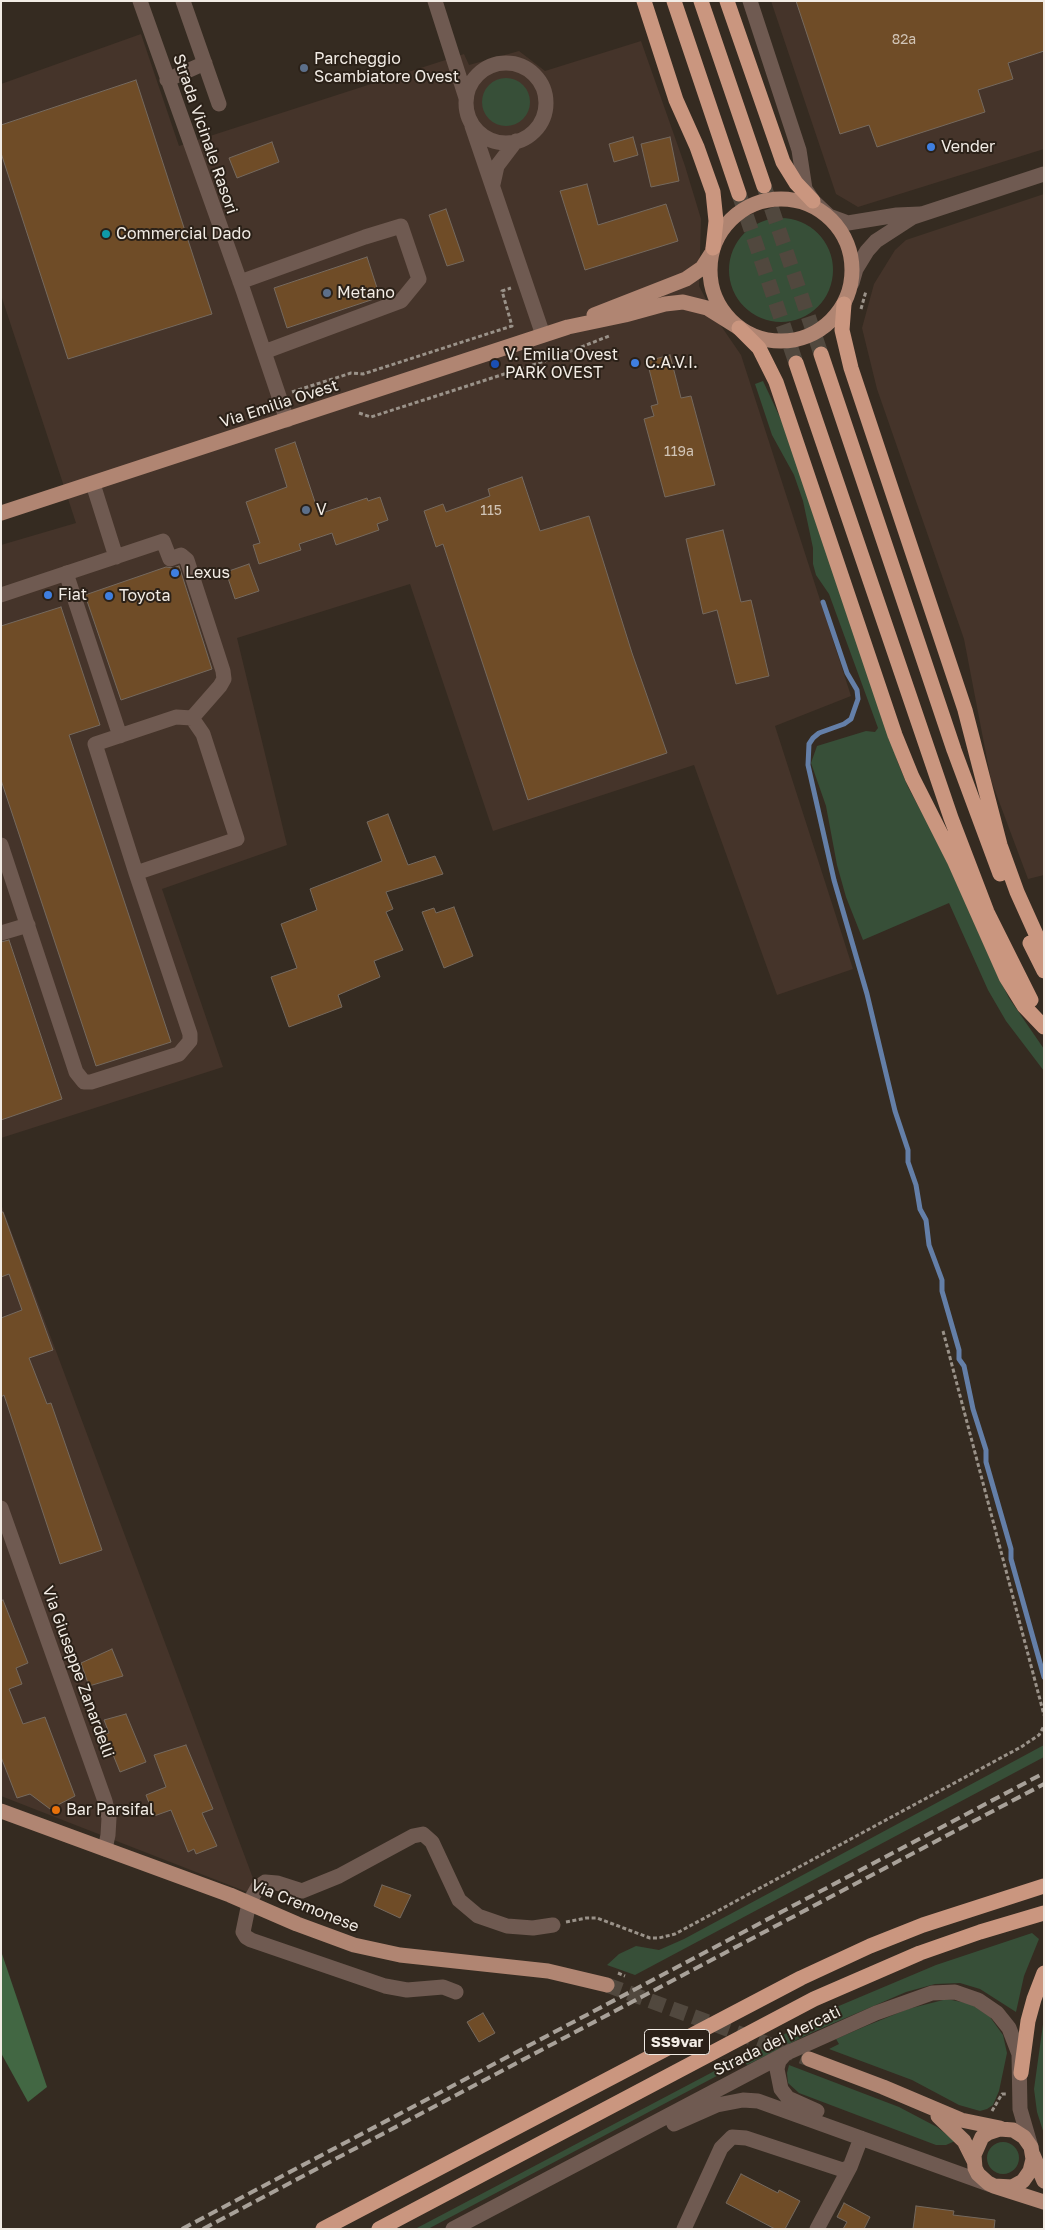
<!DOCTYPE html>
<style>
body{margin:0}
#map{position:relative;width:1045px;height:2230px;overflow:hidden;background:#352b21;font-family:"Golos Text",sans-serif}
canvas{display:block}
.frame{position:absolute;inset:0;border:2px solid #f2ece5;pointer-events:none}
</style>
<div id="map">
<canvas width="1045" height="2230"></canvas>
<div class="frame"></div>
</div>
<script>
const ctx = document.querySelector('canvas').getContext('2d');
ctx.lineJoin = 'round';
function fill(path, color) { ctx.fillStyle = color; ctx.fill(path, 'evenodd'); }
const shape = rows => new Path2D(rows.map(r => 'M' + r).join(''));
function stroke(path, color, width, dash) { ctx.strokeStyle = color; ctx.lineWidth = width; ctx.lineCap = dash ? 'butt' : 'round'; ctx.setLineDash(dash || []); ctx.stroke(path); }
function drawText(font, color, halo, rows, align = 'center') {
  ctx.font = font + ' "Golos Text",sans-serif'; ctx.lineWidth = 4; ctx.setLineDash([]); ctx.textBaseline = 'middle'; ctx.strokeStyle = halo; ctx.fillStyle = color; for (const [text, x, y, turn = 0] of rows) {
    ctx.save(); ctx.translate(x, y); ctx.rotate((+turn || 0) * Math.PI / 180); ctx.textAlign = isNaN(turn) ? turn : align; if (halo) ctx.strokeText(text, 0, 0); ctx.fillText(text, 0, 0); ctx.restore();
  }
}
fill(shape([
 [771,1,1044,1,1044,149,858,207,836,194],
 [141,34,179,146,464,54,469,65,519,51,545,71,641,41,685,166,701,219,699,286,717,320,741,355,851,696,775,726,853,969,777,995,694,765,493,831,410,584,237,638,287,845,162,889,223,1067,1,1138,1,545,76,523,1,295,1,84],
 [1044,194,1044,875,1028,879,991,780,964,639,877,389,862,328,874,284,895,250,906,240],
 [1,1204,260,1897,1,1796]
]), '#45342a');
fill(shape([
 '482 102a24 24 0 1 1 48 0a24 24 0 1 1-48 0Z',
 '729 270a52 52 0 1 1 104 0a52 52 0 1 1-104 0Z',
 [763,381,784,426,898,763,908,787,943,852,998,976,1009,998,1044,1049,1044,1071,1006,1021,988,990,949,903,863,940,846,897,837,865,826,806,811,763,817,746,866,731,875,732,878,728,829,594,816,575,813,564,813,548,803,501,794,475,772,435,755,384],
 [1044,1745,1044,1757,635,1975,607,1965,619,1954,636,1946,659,1950,684,1939],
 [1032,1933,1039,1939,1024,1976,1016,2012,980,1989,960,1983,935,1984,906,1992,813,2032,747,2065,745,2061,428,2229,415,2229,834,2008,936,1965],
 [947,1999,971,2004,990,2017,1003,2035,1007,2053,999,2091,993,2105,987,2109,980,2111,959,2105,912,2080,829,2049,839,2044,836,2039,866,2026,908,2009],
 [1044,2017,1044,2134,1037,2112,1034,2089],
 [789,2065,899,2107,937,2127,955,2141,946,2145,936,2145,799,2093,788,2083,787,2073],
 '987 2158a16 16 0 1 1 32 0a16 16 0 1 1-32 0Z'
]), '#374f38');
fill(shape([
 [1,1951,47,2087,28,2102,1,2053]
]), '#426743');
stroke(shape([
 [823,602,847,673,857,690,858,699,851,719,844,724,819,733,813,738,809,744,808,765,834,880,867,994,895,1111,908,1150,908,1162,916,1185,920,1209,926,1220,929,1245,942,1280,942,1291,959,1350,959,1359,964,1366,973,1409,986,1450,986,1462,1011,1549,1011,1559,1044,1677]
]), '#647fa8', 5);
const building = shape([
 [796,1,1044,1,1044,51,1008,63,1013,79,978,90,985,112,877,147,869,125,840,134,796,1],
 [136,80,212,314,68,359,1,153,1,125,136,80],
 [633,137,638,155,614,162,609,144,633,137],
 [670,137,679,181,651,187,641,144,670,137],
 [272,142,279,162,237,178,229,158,272,142],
 [587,184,598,225,666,204,678,241,585,270,560,191,587,184],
 [446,209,464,261,447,266,429,215,446,209],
 [367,257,380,297,287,328,274,288,367,257],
 [670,355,681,398,691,396,715,485,665,497,644,419,654,416,651,406,658,404,647,361,670,355],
 [295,442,319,514,367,498,368,501,380,497,388,520,377,524,379,530,336,545,332,533,299,544,301,550,259,564,253,545,260,543,246,502,287,487,275,449,295,442],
 [522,477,540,531,589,516,632,653,667,753,528,800,443,544,436,547,424,511,443,504,446,512,490,496,488,489,522,477],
 [723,530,741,602,751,600,769,676,736,684,717,610,703,614,686,539,723,530],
 [249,564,259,591,235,599,226,572,249,564],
 [179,566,212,669,121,700,85,595,166,567,173,568,179,566],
 [61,607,100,725,69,735,171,1042,96,1066,1,780,1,626,61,607],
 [388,814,408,865,435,856,443,874,386,892,393,909,386,912,403,950,374,961,380,977,338,995,342,1007,289,1027,271,977,297,968,281,924,317,910,310,889,382,861,367,822,388,814],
 [454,907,473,956,444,968,422,912,434,908,436,913,454,907],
 [9,940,62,1099,1,1120,1,942,9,940],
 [1,1212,3,1212,53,1350,29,1358,47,1404,51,1403,102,1550,60,1564,4,1395,1,1397,1,1318,22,1310,9,1274,1,1277,1,1212],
 [3,1600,28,1663,16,1668,22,1684,9,1689,23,1724,45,1717,75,1796,50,1809,30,1794,17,1798,1,1757,1,1601,3,1600],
 [112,1649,123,1676,89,1686,81,1663,112,1649],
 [126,1714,146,1762,120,1772,110,1747,108,1748,104,1735,109,1733,104,1720,126,1714],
 [186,1745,213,1809,202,1813,217,1846,196,1854,194,1849,188,1852,171,1810,154,1816,146,1795,166,1787,154,1755,186,1745],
 [382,1885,411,1895,400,1918,374,1906,382,1885],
 [483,2013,495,2033,479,2042,467,2022,483,2013],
 [741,2174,778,2193,779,2190,800,2201,785,2229,775,2229,726,2203,741,2174],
 [844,2203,870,2217,864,2229,843,2229,847,2222,837,2217,844,2203],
 [916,2206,954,2211,953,2215,995,2220,994,2229,913,2229,916,2206]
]);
fill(building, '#6f4c27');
stroke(building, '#75695e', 1);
stroke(shape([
 [607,1985,809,2059]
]), '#51483e', 15, [15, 8]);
stroke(shape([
 [764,186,821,354],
 [739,194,796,363]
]), '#51483e', 15, [15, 8]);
stroke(shape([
 [861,309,866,291],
 [292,392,351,373,363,374,512,326,502,291,511,288],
 [359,413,371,417,551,359,609,336],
 [943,1331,1044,1715],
 [566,1922,586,1918,597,1918,650,1938,659,1938,675,1934,1021,1747,1039,1735,1044,1726],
 [618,1973,625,1976],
 [992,2111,1002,2094,1006,2094]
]), '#9a9289', 3, [4, 2.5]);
stroke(shape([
 [140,1,243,290,287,420],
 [183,1,219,104],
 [435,1,466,98],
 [750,1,799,150,805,189,813,201,829,216,848,223,897,215,920,214],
 '466 103a40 40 0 1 1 80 0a40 40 0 1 1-80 0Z',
 [167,80,205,63],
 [472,126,543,335],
 [493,184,497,166,516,141],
 [240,282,365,237,401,226,419,279,401,301,264,352],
 [852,283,856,269,867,251,876,241,913,217,1044,174],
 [93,484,116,557],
 [66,573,120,736],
 [1,595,163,541,170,559,181,555,187,560,223,671,224,679,220,686,192,718],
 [1,845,76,1072,84,1082,91,1082,179,1054,190,1041,190,1034,136,873,95,744,176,717,192,718,203,734,237,839,136,873],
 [1,933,28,925],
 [1,1508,105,1801,109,1818,108,1835,105,1849],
 [456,1992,443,1987,407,1990,385,1986,251,1940,246,1937,243,1932,249,1903,258,1887,265,1882,277,1883,302,1891,339,1876,413,1836,423,1834,432,1842,459,1900,478,1916,507,1926,533,1928,553,1925],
 [785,2054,779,2061,777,2069,781,2089,788,2098,817,2111],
 [674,2124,717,2105,743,2100,758,2101,991,2185],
 [453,2229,787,2053,876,2013,932,1993,955,1992,978,2000,997,2013,1009,2028,1019,2054,1020,2109,1031,2147],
 [684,2229,721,2148,732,2137,746,2138,843,2170,850,2167,861,2138],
 [817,2229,850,2167]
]), '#6f5a51', 15);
stroke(shape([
 '710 270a71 71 0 1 1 142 0a71 71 0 1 1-142 0Z',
 [594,315,686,279,702,268,711,254],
 [1,513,568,327,625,315,665,304,683,302,707,308,739,328],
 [1,1811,230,1895,297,1924,354,1945,400,1955,548,1971,607,1985],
 [809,2059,883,2087,961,2120,1000,2128],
 [938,2116,964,2141,974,2161],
 [1033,2155,1044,2181],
 [994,2186,1012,2187,1023,2181,1030,2171,1033,2159,1031,2147,1024,2137,1013,2130,1000,2129,988,2133,982,2137,974,2155,975,2168,978,2174,988,2183,994,2186,1044,2202]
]), '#b08572', 15);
stroke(shape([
 [644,1,676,100,697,147,713,192,716,221,713,248],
 [674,1,739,194],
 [701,1,764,186],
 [727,1,783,162,796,183,813,201],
 [844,304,842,330,851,368,965,710,1000,845,1017,892,1044,952],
 [739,328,759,348,776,382,895,735,912,777,954,860,1006,977,1024,1006,1044,1027],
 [821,354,954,750,1000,874],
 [796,363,951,818,987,912,1031,1000],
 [1030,943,1044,971],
 [1021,2073,1028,2021,1034,1999,1044,1973],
 [323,2229,801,1978,870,1946,923,1925,1044,1886],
 [379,2229,814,1999,920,1953,980,1932,1044,1913]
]), '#ca967f', 15);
stroke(shape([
 [182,2229,1044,1773],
 [203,2229,1044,1784]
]), '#a8a199', 4, [10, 5]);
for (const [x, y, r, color] of [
 [304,68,5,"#5c6f8a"],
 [931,147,5,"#3f7fe0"],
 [106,234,5,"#0f9aa8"],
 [327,293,5,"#5c6f8a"],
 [635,363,5,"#3f7fe0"],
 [495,364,5,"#1a4fb4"],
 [306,510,5,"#5c6f8a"],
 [175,573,5,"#3f7fe0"],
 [48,595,5,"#3f7fe0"],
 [109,596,5,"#3f7fe0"],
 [56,1810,5,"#e8710a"]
]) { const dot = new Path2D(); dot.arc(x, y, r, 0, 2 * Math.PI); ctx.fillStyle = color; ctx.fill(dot); stroke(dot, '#2b2118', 2); }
drawText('14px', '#d1c4b6', null, [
 ["82a",904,40],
 ["119a",679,452],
 ["115",491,511]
]);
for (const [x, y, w] of [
 [677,2042,65]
]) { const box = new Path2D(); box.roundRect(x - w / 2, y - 12.5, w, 25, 4); ctx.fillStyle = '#2b2118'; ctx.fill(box); stroke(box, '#f2ece5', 1); }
drawText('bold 15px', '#f2ece5', null, [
 ["SS9var",677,2042]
]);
drawText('16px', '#f2ece5', '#2b2118', [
 ["Parcheggio",314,59],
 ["Scambiatore Ovest",314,77],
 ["Vender",941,147],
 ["Commercial Dado",116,234],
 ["Metano",337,293],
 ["V. Emilia Ovest",505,355],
 ["PARK OVEST",505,373],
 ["C.A.V.I.",645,363],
 ["V",316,510],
 ["Lexus",185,573],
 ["Fiat",58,595],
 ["Toyota",119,596],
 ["Bar Parsifal",66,1810]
], 'left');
drawText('16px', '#f2ece5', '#2b2118', [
 ["Strada Vicinale Rasori",205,134,71],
 ["Via Emilia Ovest",279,404,-18],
 ["Via Giuseppe Zanardelli",78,1672,70],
 ["Via Cremonese",305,1906,22],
 ["Strada dei Mercati",777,2041,-26]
]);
</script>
